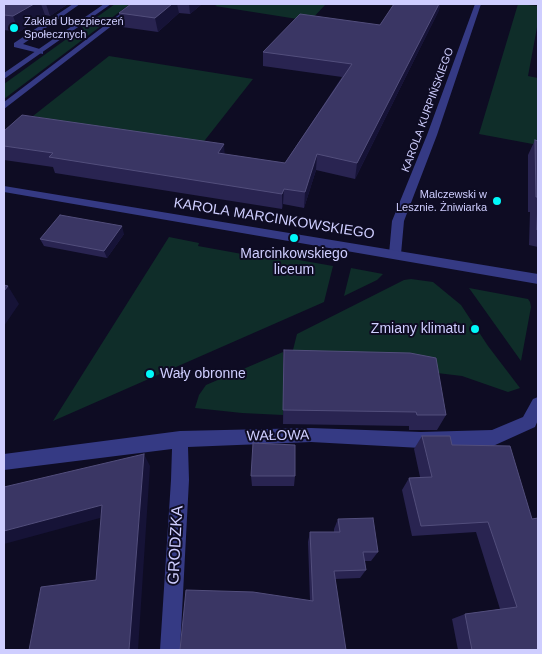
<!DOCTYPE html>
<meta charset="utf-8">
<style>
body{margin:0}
#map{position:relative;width:542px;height:654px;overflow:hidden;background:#0e0c23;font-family:Arial,sans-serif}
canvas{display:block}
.frame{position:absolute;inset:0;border:5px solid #cfceff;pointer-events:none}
</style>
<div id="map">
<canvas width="542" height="654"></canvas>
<div class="frame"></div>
</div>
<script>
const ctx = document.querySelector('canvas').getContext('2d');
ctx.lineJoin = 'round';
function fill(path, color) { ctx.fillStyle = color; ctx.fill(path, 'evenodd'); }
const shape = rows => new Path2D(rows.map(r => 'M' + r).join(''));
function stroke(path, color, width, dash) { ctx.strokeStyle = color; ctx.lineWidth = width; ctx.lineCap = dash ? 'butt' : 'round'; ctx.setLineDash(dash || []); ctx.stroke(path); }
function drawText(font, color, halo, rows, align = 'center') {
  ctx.font = font + ' Arial,sans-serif'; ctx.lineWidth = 4; ctx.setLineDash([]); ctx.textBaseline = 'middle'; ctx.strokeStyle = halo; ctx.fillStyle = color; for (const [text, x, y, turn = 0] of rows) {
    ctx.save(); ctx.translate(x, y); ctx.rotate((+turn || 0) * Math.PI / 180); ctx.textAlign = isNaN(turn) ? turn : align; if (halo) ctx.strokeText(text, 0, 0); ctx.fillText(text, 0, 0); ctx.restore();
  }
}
fill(shape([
 [115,4,130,4,4,99,4,84],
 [219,4,326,4,310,21,215,6],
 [518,4,538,6,538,22,528,76,538,78,538,145,479,134],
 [109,56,253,79,198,149,33,116],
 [169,237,199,243,198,246,275,260,276,256,333,266,324,302,53,421],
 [351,268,383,274,377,280,344,296],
 [411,279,433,282,461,305,488,346,520,388,508,392,462,376,404,369,289,366,297,334,404,280],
 [469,288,528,299,530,302,531,307,521,361],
 [283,352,283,415,242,413,195,408,199,395,206,385]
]), '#0f2d29');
fill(shape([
 [73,4,80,4,23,44,43,50,43,54,14,47,14,43,73,4]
]), '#353a84');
fill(shape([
 [475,4,481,4,437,135,404,221,401,254,399,257,391,257,389,254,392,221,427,135,475,4],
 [538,397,538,420,535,427,493,446,421,448,311,442,188,447,189,480,180,650,160,650,171,480,172,449,4,470,4,454,180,431,311,428,421,432,492,430,523,417,533,399,538,397]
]), '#353a84');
fill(shape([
 [104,4,111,4,4,79,4,73,104,4],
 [133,4,140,4,4,109,4,102,133,4],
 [4,186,538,274,538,284,4,192,4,186]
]), '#353a84');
fill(shape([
 [4,4,68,4,50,16,45,15,19,32,4,30],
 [131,4,202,4,190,14,179,13,158,32,122,27,119,13],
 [394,4,440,4,439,10,355,179,316,170,304,208,283,204,282,209,55,173,53,167,4,160,4,131,224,154,285,163,342,77,263,66,263,52,380,25],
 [535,140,538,141,538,247,529,245,530,212,528,212,528,155],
 [124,234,107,258,44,246,40,239],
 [284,350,446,415,437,430,409,430,409,426,283,424],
 [422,436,452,445,510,446,538,650,458,650,452,619,465,614,500,609,476,532,412,536,402,490,409,478,420,477,414,449],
 [251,476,295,476,294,486,252,486],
 [338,519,378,552,371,561,365,561,366,570,360,578,335,579,346,650,310,601,308,542,310,532,334,532,334,529]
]), '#292451');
fill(shape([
 [34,4,41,4,45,15,19,32,13,16],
 [46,4,68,4,50,16],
 [172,4,177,4,179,13,158,32,155,18],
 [189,4,202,4,190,14],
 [439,4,440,4,439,10,355,179,357,163],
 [224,144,225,159,218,153],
 [317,154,316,170,304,208,305,192],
 [284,189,283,204,282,209,282,194],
 [122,226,124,234,107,258,104,251],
 [8,286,19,304,4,326,4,291],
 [144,454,150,466,138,650,129,650],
 [102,505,111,515,4,544,4,531]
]), '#161337');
const building = shape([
 [4,4,34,4,13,16,4,15,4,4],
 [131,4,172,4,155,18,119,13,131,4],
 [394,4,439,4,357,163,317,154,305,192,284,189,282,194,49,157,53,153,4,146,4,131,22,115,224,144,218,153,285,163,352,64,263,52,300,14,380,25,394,4],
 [535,140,538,141,538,231,537,230,538,197,536,197,535,140],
 [60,215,122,226,104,251,40,239,60,215],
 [4,285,8,286,4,291,4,285],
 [284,350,410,353,436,358,446,415,417,415,416,412,283,410,284,350],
 [422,436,450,436,452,445,510,446,532,519,538,518,538,650,472,650,465,614,517,607,488,522,421,526,409,478,432,477,422,436],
 [253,443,295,445,295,476,251,476,253,443],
 [144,454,129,650,29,650,41,587,96,580,102,505,4,531,4,487,144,454],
 [373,518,378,552,363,552,366,570,334,571,346,650,180,650,186,590,253,592,313,601,310,532,340,532,338,519,373,518]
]);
fill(building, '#3a3664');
stroke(building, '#524e7c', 1);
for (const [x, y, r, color] of [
 [14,28,5,"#00f9f9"],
 [497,201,5,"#00f9f9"],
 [294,238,5,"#00f9f9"],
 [475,329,5,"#00f9f9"],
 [150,374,5,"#00f9f9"]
]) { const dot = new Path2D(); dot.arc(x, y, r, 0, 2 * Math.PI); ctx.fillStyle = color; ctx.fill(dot); stroke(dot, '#0e0c23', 2); }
drawText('11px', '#cfceff', '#0e0c23', [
 ["Zakład Ubezpieczeń",24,22],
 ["Społecznych",24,35],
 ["Malczewski w",487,195,"right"],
 ["Lesznie. Żniwiarka",487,208,"right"]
], 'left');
drawText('11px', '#cfceff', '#0e0c23', [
 ["KAROLA KURPIŃSKIEGO",428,110,-70]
]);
drawText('14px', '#cfceff', '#0e0c23', [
 ["KAROLA MARCINKOWSKIEGO",274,219,9],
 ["WAŁOWA",278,436,-1]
]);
drawText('14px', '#cfceff', '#0e0c23', [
 ["Marcinkowskiego",294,254],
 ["liceum",294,270],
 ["Zmiany klimatu",465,329,"right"],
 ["Wały obronne",160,374,"left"]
]);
drawText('16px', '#cfceff', '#0e0c23', [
 ["GRODZKA",176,545,-87]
]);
</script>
